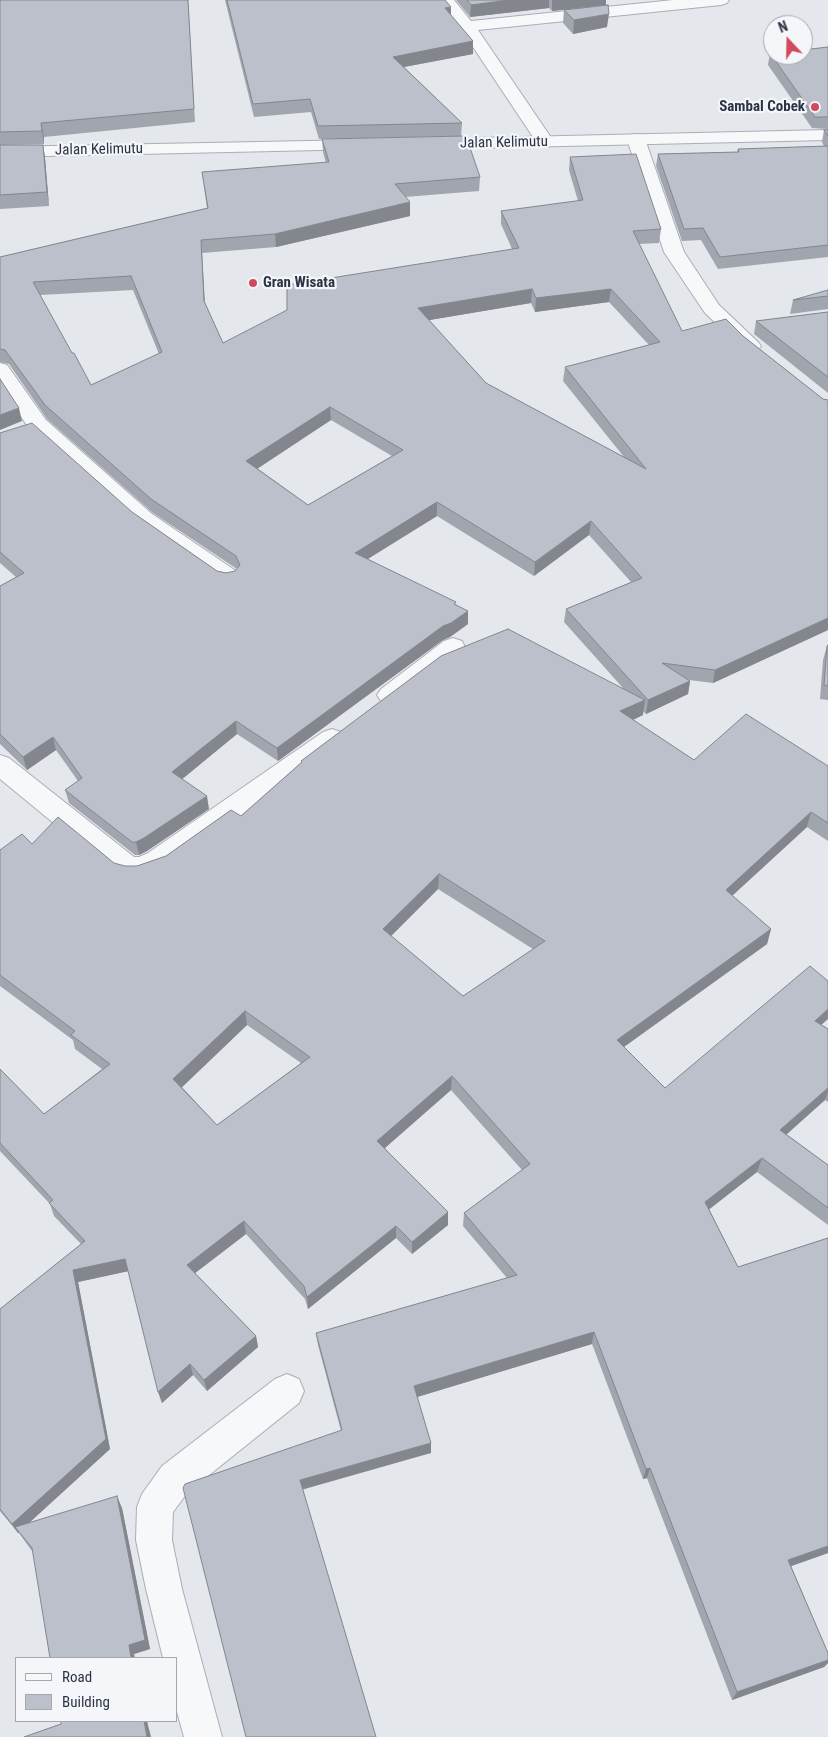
<!DOCTYPE html>
<style>
body{margin:0}
#map{position:relative;width:828px;height:1737px;overflow:hidden;background:#e4e7ec;font-family:"Roboto Condensed",sans-serif}
canvas{display:block}
.legend{position:absolute;left:15px;top:1657px;width:162px;height:65px;box-sizing:border-box;background:#f4f6f9;border:1px solid #a4a8b1;margin:0;padding:6px 9px;list-style:none;font-size:15px;color:#2b3445}
.legend li{display:flex;align-items:center;gap:10px;height:25px}
.legend b{width:25px;border:1px solid #a4a8b1}
.north{position:absolute;left:763px;top:15px;width:50px;height:50px;box-sizing:border-box;background:#f4f6f9;border:1px solid #a4a8b1;border-radius:50%;rotate:339deg;font-size:14px;font-weight:700;line-height:20px;text-align:center;color:#2b3445}
.north::after{content:'';display:block;margin:auto;width:18px;height:22px;background:#d1495b;clip-path:polygon(50% 0,100% 100%,50% 72%,0 100%)}
</style>
<div id="map">
<canvas width="828" height="1737"></canvas>
<ul class="legend">
<li><b style="height:6px;background:#f7f8fa"></b>Road</li>
<li><b style="height:14px;background:#bbc0ca"></b>Building</li>
</ul>
<div class="north">N</div>
</div>
<script>
const ctx = document.querySelector('canvas').getContext('2d');
ctx.lineJoin = 'round';
const shape = rows => new Path2D(rows.map(r => 'M' + r).join(''));
function stroke(path, color, width, dash) { ctx.strokeStyle = color; ctx.lineWidth = width; ctx.lineCap = dash ? 'butt' : 'round'; ctx.setLineDash(dash || []); ctx.stroke(path); }
function fill(path, color) { ctx.fillStyle = color; ctx.fill(path, 'evenodd'); }
function drawText(font, color, halo, rows, align = 'center') {
  ctx.font = font + ' "Roboto Condensed",sans-serif'; ctx.lineWidth = 4.5; ctx.setLineDash([]); ctx.textBaseline = 'middle'; ctx.strokeStyle = halo; ctx.fillStyle = color; for (const [text, x, y, turn = 0] of rows) {
    ctx.save(); ctx.translate(x, y); ctx.rotate((+turn || 0) * Math.PI / 180); ctx.textAlign = isNaN(turn) ? turn : align; if (halo) ctx.strokeText(text, 0, 0); ctx.fillText(text, 0, 0); ctx.restore();
  }
}
const minor = shape([
 [437,0,454,0,471,21,673,0,729,0,727,3,721,5,478,30,554,142,551,146,545,147,539,146,461,29,437,0],
 [636,134,642,135,645,139,684,252,719,305,758,342,761,346,758,350,751,352,744,350,705,313,664,252,627,139,630,135,636,134],
 [0,363,7,365,46,420,152,514,236,571,240,577,236,583,228,585,220,583,136,524,30,430,0,385,0,363],
 [453,638,462,641,465,647,462,653,399,701,390,704,381,701,377,695,381,689,444,641,453,638],
 [332,729,341,732,345,739,341,746,168,869,140,879,128,879,118,876,0,779,0,755,9,758,134,857,139,857,148,853,323,732,332,729],
 [287,1374,299,1379,304,1391,299,1403,188,1492,173,1512,172,1540,182,1589,222,1737,184,1737,176,1708,176,1658,163,1658,146,1589,136,1540,137,1507,142,1494,162,1466,275,1379,287,1374]
]);
const tertiary = shape([
 [828,130,828,140,431,149,425,148,422,144,425,140,431,139,828,130],
 [361,140,367,141,370,145,367,149,0,157,0,147,361,140]
]);
stroke(minor, '#a9aeb7', 2);
stroke(tertiary, '#a9aeb7', 2);
fill(minor, '#f7f8fa');
fill(tertiary, '#f7f8fa');
fill(shape([
 [0,0,188,0,195,122,44,137,44,144,0,145],
 [225,0,445,0,451,15,473,54,404,67,462,123,461,136,319,139,311,112,254,117],
 [456,0,606,0,606,5,552,11,549,8,470,17],
 [564,10,607,27,573,34,563,23],
 [828,47,828,129,812,128,768,65,770,53],
 [824,130,828,130,828,257,718,269,701,240,682,241,656,166,658,154,737,152,738,149,824,146,822,142],
 [322,139,480,177,479,191,405,197,410,216,276,247,202,253,205,303,223,343,512,249,501,224,501,211,578,201,569,170,570,157,661,229,659,243,639,244,682,331,743,336,823,399,828,400,828,630,713,683,689,680,690,681,688,694,646,714,643,711,643,715,633,720,694,760,828,766,828,841,807,827,732,896,771,929,767,944,624,1047,665,1088,822,1025,828,1029,828,1102,825,1100,786,1134,828,1165,828,1225,757,1172,709,1209,738,1267,828,1238,828,1553,791,1566,828,1653,828,1663,824,1667,732,1700,647,1478,643,1479,592,1344,417,1397,431,1453,183,1488,341,1431,318,1345,316,1333,507,1278,463,1226,464,1213,522,1170,451,1090,385,1148,448,1225,412,1254,396,1238,308,1309,305,1299,246,1234,195,1273,256,1336,258,1347,207,1391,193,1375,162,1403,128,1271,78,1282,110,1449,29,1523,122,1508,150,1649,134,1654,32,1551,19,1533,18,1533,0,1511,0,1309,81,1244,54,1216,50,1204,0,1151,0,1069,44,1114,102,1069,75,1049,73,1040,0,986,0,850,32,844,125,866,137,866,166,856,241,816,301,763,301,761,623,688,564,622,566,609,631,582,589,535,534,576,437,516,367,559,456,604,468,624,450,637,443,640,278,761,237,734,182,779,209,809,147,851,139,855,135,855,69,803,65,790,78,781,56,750,27,770,0,744,0,586,16,577,0,563,0,433,132,512,217,571,226,573,235,571,237,569,153,513,47,419,9,364,0,362,0,257,207,208,202,172,326,163,323,152],
 [133,290,159,354,91,385,72,353,40,295],
 [609,302,649,345,565,367,563,381,624,457,486,383,429,320,531,303,535,312],
 [331,420,392,456,308,505,257,468],
 [438,889,533,949,463,996,391,936],
 [247,1025,301,1063,217,1125,182,1087],
 [0,145,43,145,45,158,49,206,0,209],
 [828,290,828,309,790,314,793,300],
 [828,312,828,393,754,334,756,321],
 [828,645,828,700,820,699,823,660,827,646]
]), '#a1a5ae');
fill(shape([
 [509,0,549,0,549,8,470,17,471,5],
 [552,0,606,0,606,5,552,11],
 [451,7,451,20,445,8],
 [609,14,607,27,573,34,574,20],
 [473,41,473,54,393,69,393,57],
 [41,123,44,137,44,144,42,131],
 [43,145,45,158,49,206,47,192],
 [410,202,410,216,276,247,275,234],
 [201,240,202,253,205,314,204,301],
 [532,289,531,303,418,322,418,308],
 [611,289,609,302,535,312,536,298],
 [330,407,331,420,248,475,246,461],
 [19,408,22,421,0,430,0,415],
 [437,502,437,516,355,567,355,553],
 [591,521,589,535,534,576,535,562],
 [468,611,468,624,450,637,443,640,278,761,277,748,443,626],
 [828,618,828,630,713,683,715,670],
 [690,681,688,694,646,714,648,700],
 [645,700,643,715,618,727,620,711],
 [236,721,237,734,175,785,172,772],
 [53,737,56,750,27,770,23,757],
 [207,796,209,809,147,851,139,855,136,842],
 [811,812,807,827,722,905,726,890],
 [439,874,438,889,383,944,383,929],
 [771,929,767,944,614,1054,617,1040],
 [828,1009,828,1019,810,1035,815,1021],
 [245,1011,247,1025,177,1092,173,1079],
 [452,1076,451,1090,378,1154,377,1141],
 [828,1088,828,1092,825,1100,776,1144,780,1130],
 [762,1158,757,1172,702,1215,705,1202],
 [448,1212,448,1225,412,1254,412,1242],
 [244,1221,246,1234,190,1277,187,1265],
 [396,1226,396,1238,308,1309,307,1297],
 [125,1259,129,1271,78,1282,110,1449,19,1532,15,1527,19,1533,18,1533,12,1524,73,1270],
 [594,1332,592,1344,414,1398,414,1386],
 [256,1336,258,1347,207,1391,204,1380],
 [190,1364,193,1375,162,1403,158,1392],
 [431,1443,431,1453,301,1490,300,1480],
 [650,1468,647,1478,643,1479,646,1469],
 [117,1496,122,1508,150,1649,134,1654,135,1658,131,1658,129,1645],
 [828,1546,828,1553,783,1569,788,1560],
 [828,1660,828,1663,824,1667,732,1700,737,1692],
 [144,1721,147,1721,151,1737,147,1737]
]), '#83868d');
const building = shape([
 [0,0,188,0,194,109,41,123,42,131,0,132,0,0],
 [227,0,445,0,451,7,445,8,473,41,393,57,462,123,318,126,310,99,253,104,227,0],
 [467,0,509,0,471,5,467,0],
 [608,5,609,14,574,20,564,10,608,5],
 [828,47,828,117,815,117,770,53,773,53,773,55,803,55,803,50,828,47],
 [824,130,828,130,828,136,824,130],
 [466,136,480,177,395,184,410,202,275,234,201,240,204,301,223,343,287,310,287,285,519,248,501,211,583,200,570,157,636,154,661,229,633,231,682,331,726,319,743,336,823,399,828,400,828,618,715,670,662,663,690,681,648,700,566,609,642,578,591,521,535,562,437,502,355,553,456,602,454,604,468,611,451,623,443,626,277,748,236,721,172,772,207,796,144,838,136,842,132,842,65,790,82,778,53,737,23,757,0,734,0,586,24,573,0,552,0,433,32,423,132,512,217,571,226,573,235,571,240,565,236,556,151,499,45,405,5,350,0,349,0,257,208,208,202,172,329,162,322,139,466,136],
 [131,276,162,352,91,385,74,353,72,353,33,282,131,276],
 [532,289,536,298,611,289,660,342,565,367,646,469,486,383,418,308,532,289],
 [330,407,403,450,308,505,246,461,330,407],
 [0,145,43,145,47,192,0,195,0,145],
 [828,146,828,245,720,257,703,228,684,229,658,154,739,152,738,149,828,146],
 [828,290,828,296,793,300,828,290],
 [828,312,828,377,756,321,828,312],
 [0,379,19,408,0,415,0,379],
 [508,629,645,700,620,711,694,760,746,714,828,766,828,823,811,812,726,890,771,929,617,1040,665,1088,810,966,828,981,828,1009,815,1021,828,1029,828,1088,780,1130,828,1165,828,1208,762,1158,705,1202,738,1267,828,1238,828,1546,788,1560,828,1653,828,1660,737,1692,650,1468,646,1469,594,1332,414,1386,431,1443,300,1480,376,1737,246,1737,183,1488,185,1484,342,1430,316,1333,517,1275,464,1213,530,1164,452,1076,377,1141,448,1212,412,1242,396,1226,307,1297,304,1286,244,1221,187,1265,256,1336,204,1380,190,1364,158,1392,125,1259,73,1270,106,1439,12,1524,0,1509,0,1309,85,1241,49,1203,53,1200,0,1143,0,1069,44,1114,110,1064,71,1035,75,1031,0,975,0,850,22,834,32,844,58,817,114,863,125,866,137,866,166,856,231,810,241,816,302,762,301,761,441,656,508,629],
 [439,874,545,941,463,996,383,929,439,874],
 [245,1011,310,1057,217,1125,173,1079,245,1011],
 [828,645,828,686,824,685,827,646,828,645],
 [117,1496,145,1640,129,1645,131,1658,50,1658,32,1548,15,1527,117,1496],
 [61,1721,144,1721,147,1737,24,1737,61,1724,61,1721]
]);
fill(building, '#bbc0ca');
stroke(building, '#83868d', 1);
for (const [x, y, r, color] of [
 [815,107,5,"#d1495b"],
 [253,283,5,"#d1495b"]
]) { const dot = new Path2D(); dot.arc(x, y, r, 0, 2 * Math.PI); ctx.fillStyle = color; ctx.fill(dot); stroke(dot, '#f4f6f9', 2); }
drawText('bold 15px', '#2b3445', '#f4f6f9', [
 ["Sambal Cobek",805,107],
 ["Gran Wisata",263,283,"left"]
], 'right');
drawText('15px', '#2b3445', '#f4f6f9', [
 ["Jalan Kelimutu",504,143,-1],
 ["Jalan Kelimutu",99,150,-1]
]);
</script>
